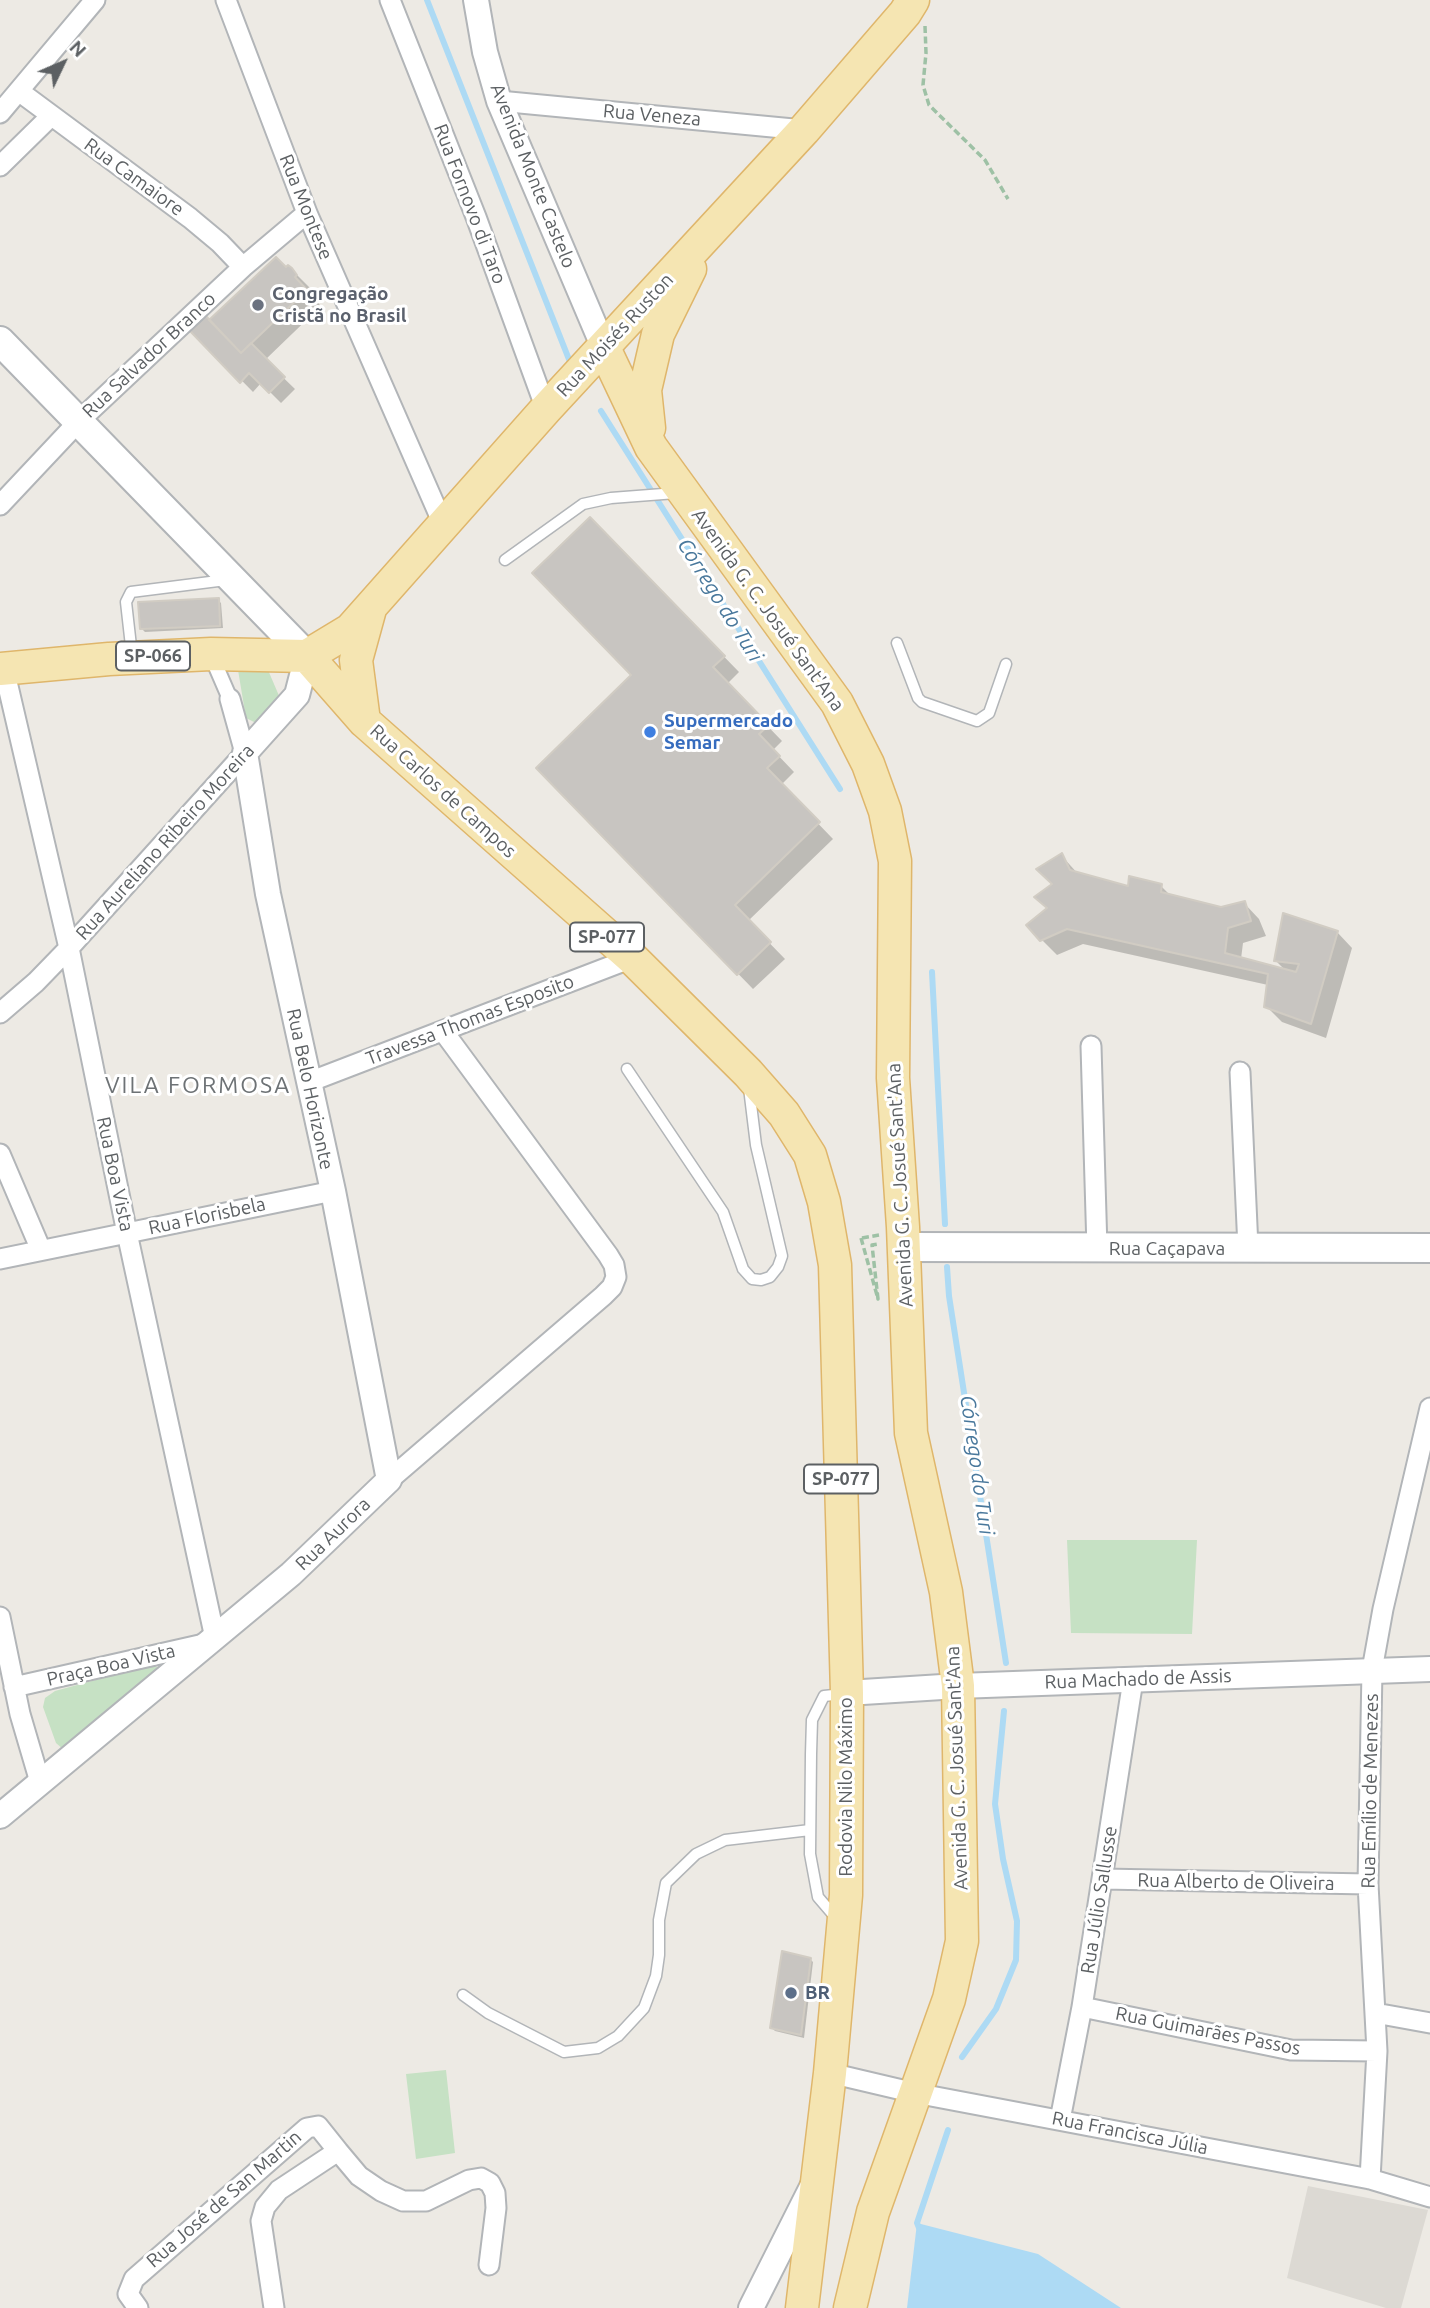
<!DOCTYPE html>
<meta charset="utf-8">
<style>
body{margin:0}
#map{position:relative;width:1430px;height:2308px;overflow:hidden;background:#edeae4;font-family:Ubuntu,sans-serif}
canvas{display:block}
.north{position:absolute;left:28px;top:28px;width:70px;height:70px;-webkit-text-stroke:5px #fff;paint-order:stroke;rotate:46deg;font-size:19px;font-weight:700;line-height:28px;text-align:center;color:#5c6063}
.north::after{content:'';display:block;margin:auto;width:24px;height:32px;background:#5c6063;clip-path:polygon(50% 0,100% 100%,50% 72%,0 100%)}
</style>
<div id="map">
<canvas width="1430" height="2308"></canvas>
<div class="north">N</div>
</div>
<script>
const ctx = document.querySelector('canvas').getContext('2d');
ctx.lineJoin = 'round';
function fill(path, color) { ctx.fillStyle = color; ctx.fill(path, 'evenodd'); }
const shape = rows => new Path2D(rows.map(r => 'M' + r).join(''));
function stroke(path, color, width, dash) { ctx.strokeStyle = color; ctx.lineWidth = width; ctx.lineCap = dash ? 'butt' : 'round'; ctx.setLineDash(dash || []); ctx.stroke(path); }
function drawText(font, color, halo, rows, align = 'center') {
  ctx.font = font + ' Ubuntu,sans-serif'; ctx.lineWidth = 6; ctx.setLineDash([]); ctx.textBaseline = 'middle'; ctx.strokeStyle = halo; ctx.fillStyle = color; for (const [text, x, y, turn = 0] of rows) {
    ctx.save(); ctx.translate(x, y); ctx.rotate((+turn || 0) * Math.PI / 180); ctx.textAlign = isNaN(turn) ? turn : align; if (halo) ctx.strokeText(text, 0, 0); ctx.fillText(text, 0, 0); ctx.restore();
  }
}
fill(shape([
 [1308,2186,1428,2210,1401,2308,1386,2308,1287,2278]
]), '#dcd9d3');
fill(shape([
 [238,670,268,670,280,698,256,723,246,718],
 [1067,1540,1197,1540,1192,1634,1071,1633],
 [151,1665,157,1667,157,1674,64,1750,56,1743,43,1707,45,1698,55,1691],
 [446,2070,455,2153,416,2159,406,2074]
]), '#c6e1c4');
fill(shape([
 [917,2223,1038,2254,1121,2308,907,2308]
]), '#addaf4');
fill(shape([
 [286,270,294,272,310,288,312,291,309,294,321,306,265,360,295,389,281,403,261,383,253,392,192,330,209,322],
 [590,519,739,672,727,684,782,741,773,750,794,772,781,785,833,839,748,921,785,959,753,989,538,768,634,675],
 [218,600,221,603,223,628,145,632,142,629],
 [1061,855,1079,875,1129,888,1161,886,1171,896,1221,909,1244,903,1259,919,1266,936,1243,943,1241,959,1287,972,1276,961,1337,932,1352,948,1326,1038,1282,1022,1266,1006,1268,985,1083,944,1057,955,1041,939],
 [810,1959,813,1962,804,2038,775,2031,772,2028]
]), '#0003');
stroke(shape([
 [427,0,570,362],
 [601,411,840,789],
 [932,972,945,1224],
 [947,1267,949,1296,1006,1663],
 [962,2057,996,2009,1016,1960,1017,1921,1003,1859,995,1804,1004,1711],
 [919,2228,917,2223,948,2130]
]), '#addaf4', 6);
const building = shape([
 [276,257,286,267,288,265,292,268,297,275,295,277,307,290,241,353,209,320,276,257],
 [205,315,241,353,251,343,285,377,269,393,249,373,240,383,189,330,205,315],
 [590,517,725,656,713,667,769,725,759,734,780,756,767,768,820,822,735,905,771,942,737,975,536,768,631,675,532,573,590,517],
 [219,598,220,626,140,629,138,602,219,598],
 [1062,853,1070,870,1128,886,1129,876,1162,884,1161,892,1221,907,1245,901,1251,921,1228,928,1225,953,1296,972,1299,964,1274,961,1283,913,1338,931,1311,1024,1264,1007,1268,974,1067,929,1040,941,1026,925,1047,908,1034,897,1052,884,1036,869,1062,853],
 [782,1951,811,1958,801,2035,770,2028,782,1951]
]);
fill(building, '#c8c5c1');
stroke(building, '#d1ccc3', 2);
const service = shape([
 [505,560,583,504,611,498,676,493],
 [897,643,918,698,922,702,977,721,989,713,1006,664],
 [132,655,126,602,131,592,226,580],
 [627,1069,723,1212,743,1269,752,1279,761,1280,770,1277,778,1267,782,1256,756,1145,749,1088],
 [836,1918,818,1897,810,1854,811,1754,812,1720,824,1696,843,1694],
 [463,1995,488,2013,564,2052,598,2048,618,2036,644,2008,656,1976,659,1955,659,1920,666,1883,696,1854,725,1840,810,1830]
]);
const pedestrian = shape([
 [211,655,230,699]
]);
const minor = shape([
 [226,0,307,213,444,526],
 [390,0,476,217,546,409],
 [20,92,190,218,220,243,243,267],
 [499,101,804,130],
 [0,113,95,0],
 [0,166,51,116],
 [0,505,80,420,243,267,307,213],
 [4,669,69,948,127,1233,215,1638],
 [0,1013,36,982,69,948,245,753,230,699],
 [1091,1046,1097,1249],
 [1240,1072,1248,1248],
 [309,1082,632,958],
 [0,1154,41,1250],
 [0,1259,333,1191],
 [389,1480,603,1296,612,1287,616,1277,614,1265,608,1255,443,1031],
 [0,1617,20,1714,40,1782],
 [14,1687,204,1644],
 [1103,1879,1368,1884],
 [1082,2007,1291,2050,1377,2051],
 [1375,2013,1430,2023],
 [830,2073,915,2093,1370,2179,1430,2197],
 [1060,2120,1082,2007,1133,1680],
 [1370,2179,1377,2051,1368,1884,1372,1670,1383,1609,1430,1408],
 [138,2308,128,2294,134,2279,307,2128,318,2126,338,2151],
 [274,2308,261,2221,265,2207,279,2190,338,2151,359,2176,381,2191,403,2201,426,2201,469,2180,481,2178,490,2183,495,2193,496,2208,489,2265]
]);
const tertiary = shape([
 [476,0,485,52,499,101,604,348],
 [847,1693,958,1686,1430,1669],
 [0,1816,291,1574,389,1480,333,1191,268,894,245,753,297,695,307,656],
 [751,2308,812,2187]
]);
const secondary = shape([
 [0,341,307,656],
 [904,1247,1430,1248]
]);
const primary = shape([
 [604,348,651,447,837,703,868,764,885,811,895,861,893,1078,903,1227,911,1433,946,1592,958,1686,962,1941,949,1999,873,2212,850,2308],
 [649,428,645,390,658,334,690,269],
 [307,656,364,721,632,958,748,1073,784,1114,810,1155,824,1202,835,1265,847,1693,846,1895,830,2073,802,2308],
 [307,656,350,630,546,409,804,130,905,13,913,0],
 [0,669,109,659,211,654,307,656],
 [364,721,356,660,370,609]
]);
stroke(service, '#b2b5b8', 13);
stroke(pedestrian, '#b2b5b8', 18);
stroke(minor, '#b2b5b8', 23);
stroke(tertiary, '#b2b5b8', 28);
stroke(secondary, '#b1b4b7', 32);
stroke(primary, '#dfb66b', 35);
stroke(shape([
 [925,26,926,53,923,85,929,105,985,160,1008,199],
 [861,1238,878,1299,872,1245,878,1244],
 [862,1238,879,1235]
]), '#9ec1a5', 3.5, [7, 3.5]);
stroke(service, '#fff', 10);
stroke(pedestrian, '#fff', 14);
stroke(minor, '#fff', 19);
stroke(tertiary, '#fff', 24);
stroke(secondary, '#fff', 28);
stroke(primary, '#f5e5b2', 32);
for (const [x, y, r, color] of [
 [258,305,7,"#6b7280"],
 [650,732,7,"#3f7fe0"],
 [791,1993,7,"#5c6f8a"]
]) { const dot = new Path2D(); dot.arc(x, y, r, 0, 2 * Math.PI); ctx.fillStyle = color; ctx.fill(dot); stroke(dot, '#fff', 2.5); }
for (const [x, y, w] of [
 [153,656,74],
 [607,937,74],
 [841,1479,74]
]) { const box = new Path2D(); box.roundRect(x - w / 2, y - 14.5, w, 29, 5); ctx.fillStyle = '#fff'; ctx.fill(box); stroke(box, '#5c6063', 2); }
drawText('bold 18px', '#5c6063', null, [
 ["SP-066",153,656],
 ["SP-077",607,937],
 ["SP-077",841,1479]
]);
drawText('19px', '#5c6063', '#fff', [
 ["Rua Veneza",652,115,5],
 ["Avenida Monte Castelo",533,176,68],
 ["Rua Camaiore",134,177,36],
 ["Rua Fornovo di Taro",470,204,69],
 ["Rua Montese",306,207,68],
 ["Rua Moisés Ruston",615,335,-47],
 ["Rua Salvador Branco",149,355,-43],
 ["Avenida G. C. Josué Sant'Ana",768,610,54],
 ["Rua Carlos de Campos",443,791,42],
 ["Rua Aureliano Ribeiro Moreira",165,842,-48],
 ["Travessa Thomas Esposito",470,1020,-21],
 ["Rua Belo Horizonte",310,1089,78],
 ["Rua Boa Vista",115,1174,78],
 ["Avenida G. C. Josué Sant'Ana",900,1185,-93],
 ["Rua Florisbela",207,1216,-12],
 ["Rua Caçapava",1167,1249],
 ["Rua Aurora",333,1534,-44],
 ["Praça Boa Vista",111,1665,-13],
 ["Rua Machado de Assis",1138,1679,-2],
 ["Avenida G. C. Josué Sant'Ana",957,1768,-92],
 ["Rodovia Nilo Máximo",846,1787,-90],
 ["Rua Emílio de Menezes",1370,1791,-89],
 ["Rua Alberto de Oliveira",1236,1882,1],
 ["Rua Júlio Sallusse",1099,1900,-81],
 ["Rua Guimarães Passos",1208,2031,11],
 ["Rua Francisca Júlia",1130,2133,11],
 ["Rua José de San Martin",224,2199,-41]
]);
drawText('bold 19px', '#5b616d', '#fff', [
 ["Congregação",272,294],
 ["Cristã no Brasil",272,316]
], 'left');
drawText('bold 19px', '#366cbe', '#fff', [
 ["Supermercado",664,721],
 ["Semar",664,743]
], 'left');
drawText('bold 19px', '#4e5e75', '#fff', [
 ["BR",805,1993]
], 'left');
drawText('italic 21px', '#49789c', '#fff', [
 ["Córrego do Turi",720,600,58],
 ["Córrego do Turi",977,1465,82]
]);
ctx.letterSpacing = '2px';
drawText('23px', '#6d7275', '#fff', [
 ["VILA FORMOSA",198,1085]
]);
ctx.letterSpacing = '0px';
</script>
